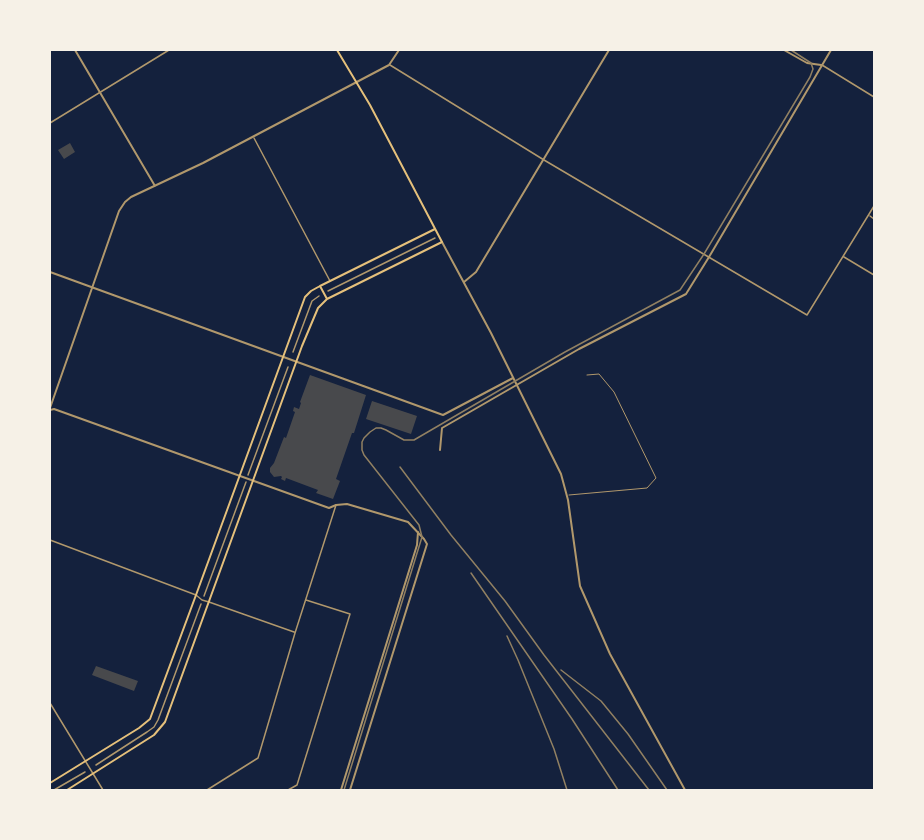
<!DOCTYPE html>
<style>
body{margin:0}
#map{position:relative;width:924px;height:840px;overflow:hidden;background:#14213d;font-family:Commissioner,sans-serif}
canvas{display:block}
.frame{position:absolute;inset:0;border:51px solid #f6f1e7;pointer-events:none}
</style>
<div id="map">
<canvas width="924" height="840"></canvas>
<div class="frame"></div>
</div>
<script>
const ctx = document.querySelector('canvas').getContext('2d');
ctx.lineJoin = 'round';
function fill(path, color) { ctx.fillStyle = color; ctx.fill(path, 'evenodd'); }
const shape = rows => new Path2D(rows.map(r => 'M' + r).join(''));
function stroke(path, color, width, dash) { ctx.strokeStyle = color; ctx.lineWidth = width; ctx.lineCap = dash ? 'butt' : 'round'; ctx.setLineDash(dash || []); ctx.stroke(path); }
fill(shape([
 [70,143,75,152,64,159,58,150],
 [310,375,366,395,354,433,352,433,336,479,340,481,333,499,316,493,318,490,286,478,285,481,281,479,282,477,281,476,274,477,270,472,270,468,274,463,284,437,286,438,295,412,293,411,294,407,299,409,301,403,300,402],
 [372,401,417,416,411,434,366,419],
 [96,666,138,681,134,691,92,675]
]), '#48494c');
stroke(shape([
 [569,495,647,488,656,478,614,392,599,374,587,375]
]), '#b1986c', 1);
stroke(shape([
 [328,291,435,238],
 [293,352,312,301,319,296],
 [248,475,288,367],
 [204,596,246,482],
 [96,765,147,732,154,727,158,720,201,604],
 [54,790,85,772]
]), '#b1986c', 1.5);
stroke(shape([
 [390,65,544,160,807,315,874,206],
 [822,65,874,97],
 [50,123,169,50],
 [254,138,330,281],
 [870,216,874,219],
 [844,257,874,275],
 [50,540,196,595,202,600,209,602,294,632],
 [50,703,103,790],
 [207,790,258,758,295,633,336,505],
 [288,790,297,785,350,614,306,600]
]), '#b1986c', 1.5);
stroke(shape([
 [75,50,155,186],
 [784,50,807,63,821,65],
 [442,242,491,333,561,474,568,500,580,586,610,654,685,790],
 [50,272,443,415,513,378],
 [464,282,476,272,609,50],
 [50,408,119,211,125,202,131,197,203,163,389,65,399,50],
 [50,410,54,409,329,508,336,505,347,504,408,522,424,539,427,544,350,790],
 [440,450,442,428,579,349,686,294,709,257,831,50],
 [341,790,417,545,418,532]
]), '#b1986c', 2);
stroke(shape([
 [320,286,327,299],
 [50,783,139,728,150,719,196,595,305,297,311,291,320,286,435,229],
 [67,790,154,735,165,722,302,346,318,308,327,299,442,242,370,105,337,50]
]), '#e5c07b', 2);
stroke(shape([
 [344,790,422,537,419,525,364,455,362,450,362,442,364,438,370,432,376,428,381,428,386,430,404,440,414,440,565,352,680,290,704,254,810,77,813,69,811,63,791,50]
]), '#918062', 1.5);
stroke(shape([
 [400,467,451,535,505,601,544,655,649,790],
 [471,573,572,719,618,790],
 [507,636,518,660,554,749,567,790],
 [561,670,601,701,628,734,667,790]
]), '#918062', 1.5);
</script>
